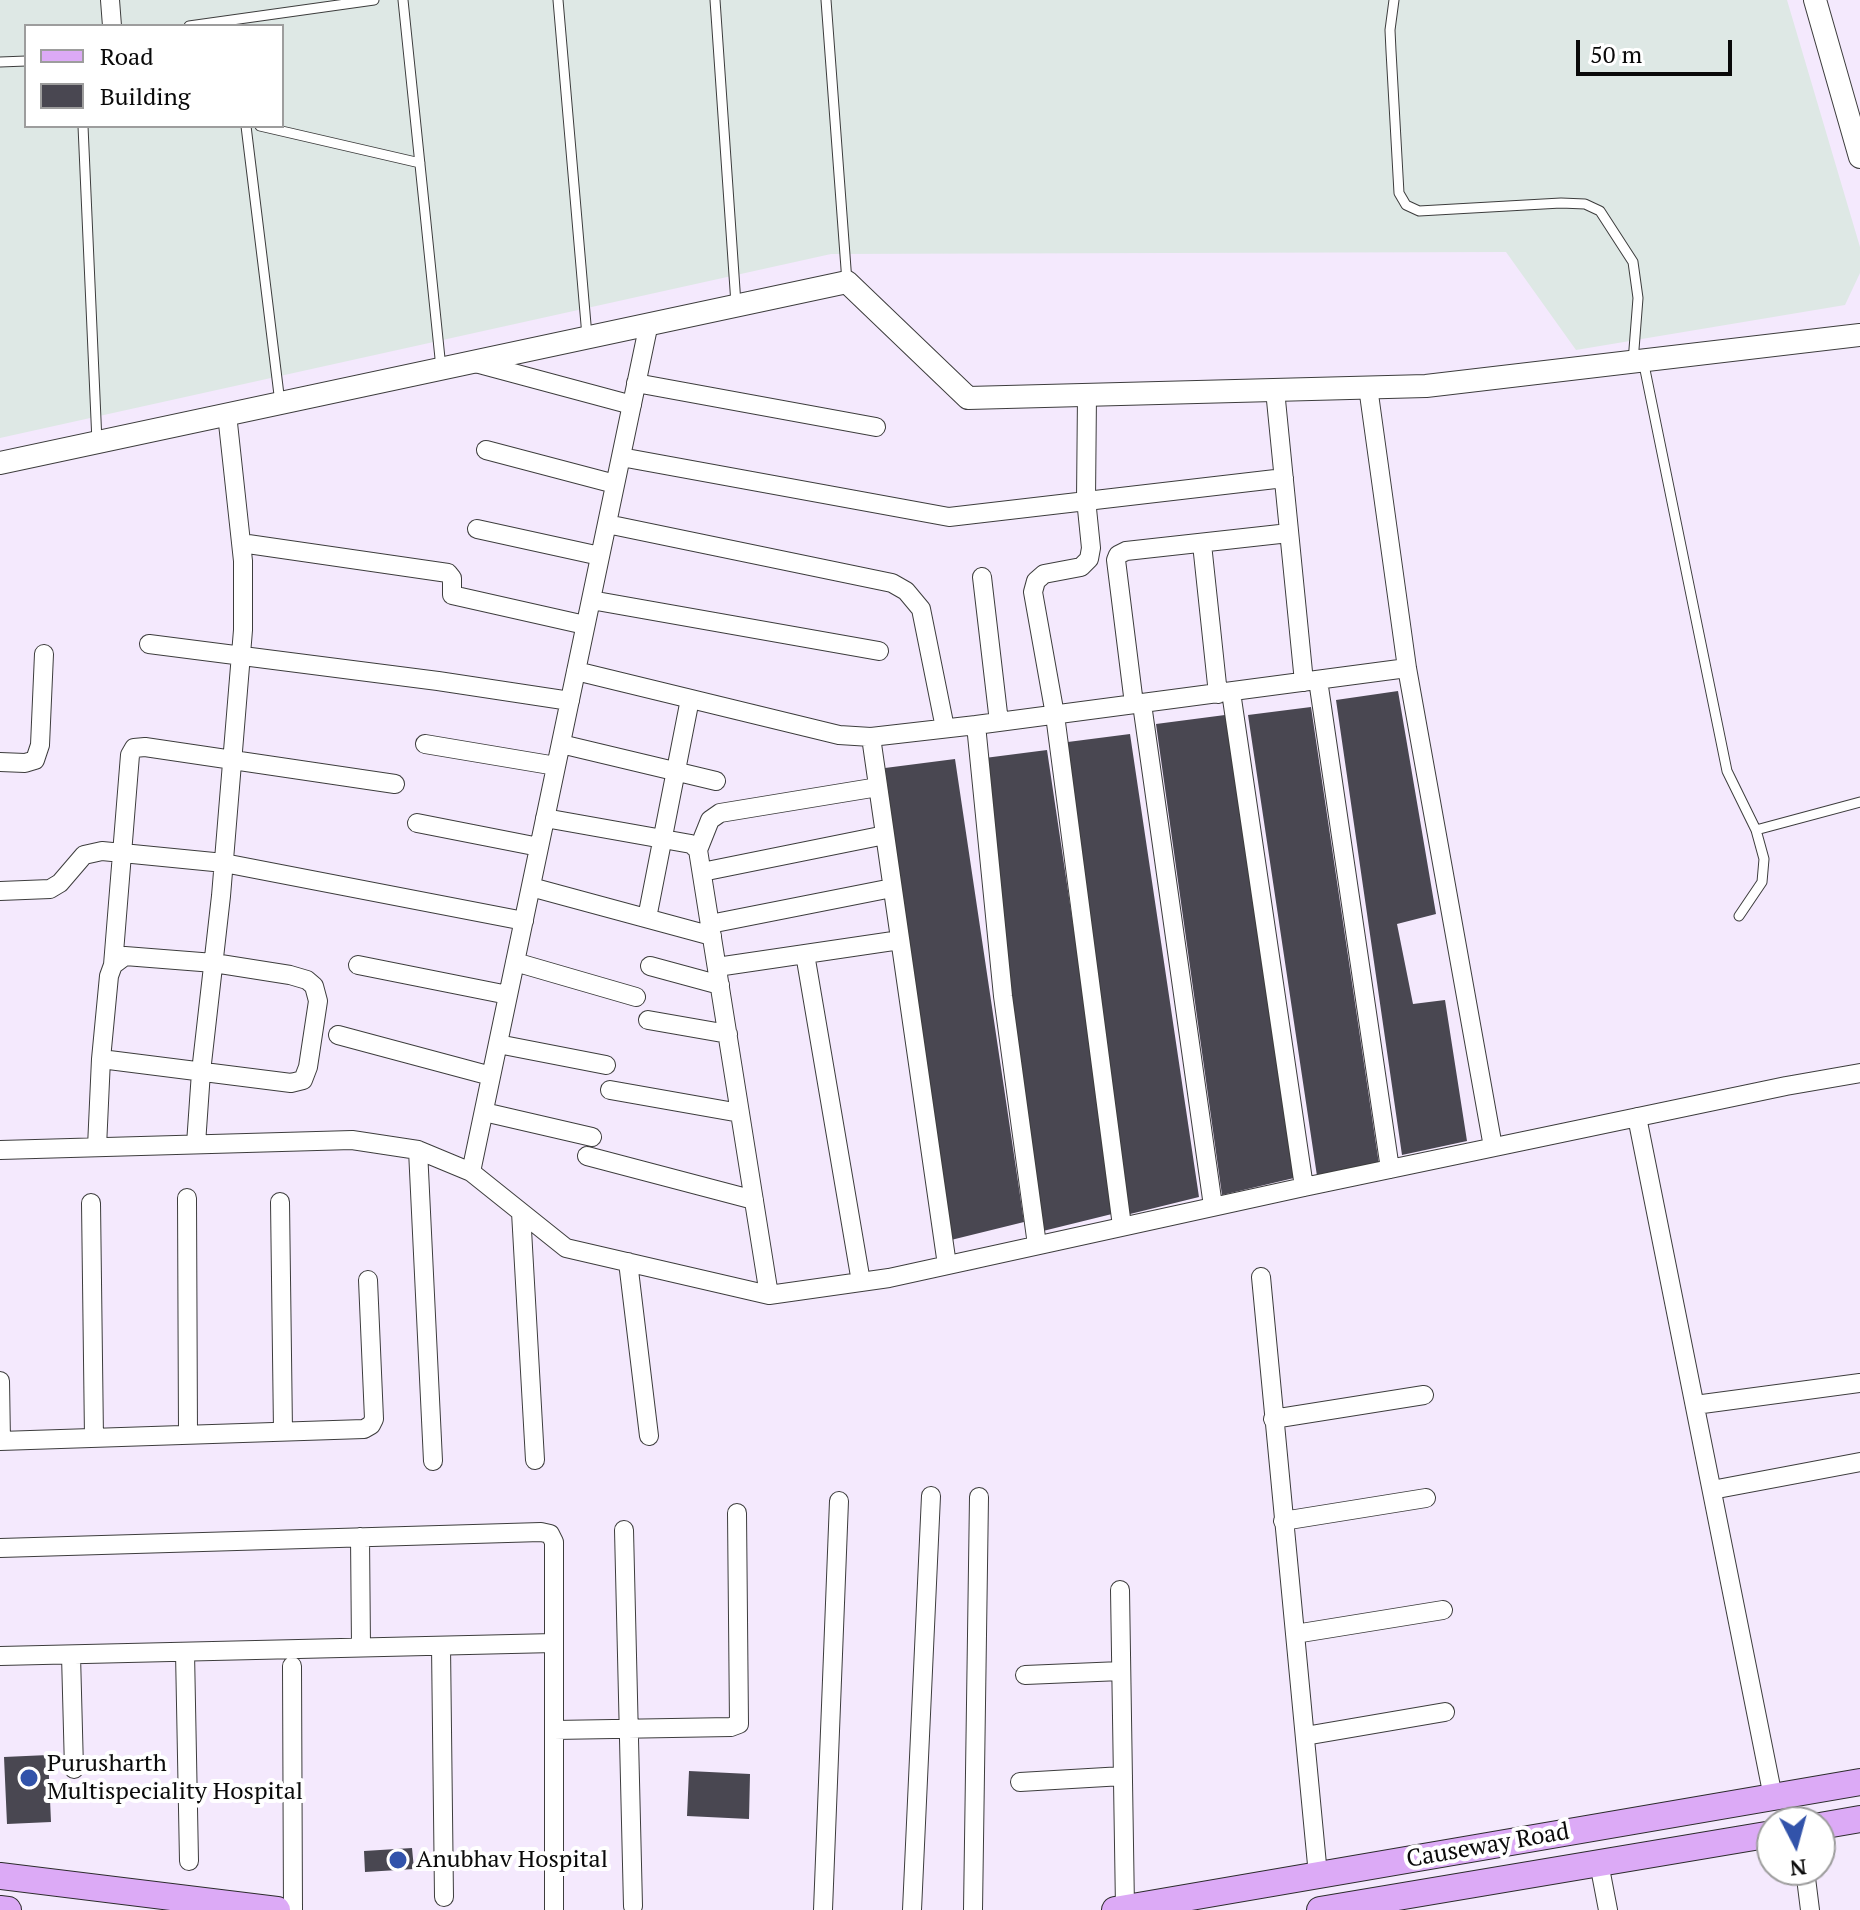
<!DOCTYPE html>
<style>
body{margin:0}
#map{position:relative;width:1860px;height:1910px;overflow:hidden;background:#f4e9fd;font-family:"PT Serif",serif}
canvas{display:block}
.legend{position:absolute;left:24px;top:24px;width:260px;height:104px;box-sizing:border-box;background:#fff;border:2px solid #9d9d9d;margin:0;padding:10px 14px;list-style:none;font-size:24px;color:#0a0a0a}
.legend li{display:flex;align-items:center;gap:16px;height:40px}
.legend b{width:40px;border:2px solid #9d9d9d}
.north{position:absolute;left:1756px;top:1806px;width:80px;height:80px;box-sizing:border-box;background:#fff;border:2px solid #9d9d9d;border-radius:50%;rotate:174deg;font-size:22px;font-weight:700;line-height:32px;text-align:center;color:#0a0a0a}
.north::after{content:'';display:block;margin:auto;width:28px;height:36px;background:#3253aa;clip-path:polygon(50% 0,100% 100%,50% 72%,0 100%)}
.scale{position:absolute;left:1576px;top:40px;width:156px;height:36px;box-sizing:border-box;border:4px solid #0a0a0a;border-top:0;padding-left:10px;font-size:24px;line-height:28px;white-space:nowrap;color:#0a0a0a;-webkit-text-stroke:6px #fff;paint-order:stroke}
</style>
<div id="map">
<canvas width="1860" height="1910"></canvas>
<ul class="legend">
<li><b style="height:10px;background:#dcaaf6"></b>Road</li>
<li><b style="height:22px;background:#494751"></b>Building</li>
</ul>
<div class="north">N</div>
<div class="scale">50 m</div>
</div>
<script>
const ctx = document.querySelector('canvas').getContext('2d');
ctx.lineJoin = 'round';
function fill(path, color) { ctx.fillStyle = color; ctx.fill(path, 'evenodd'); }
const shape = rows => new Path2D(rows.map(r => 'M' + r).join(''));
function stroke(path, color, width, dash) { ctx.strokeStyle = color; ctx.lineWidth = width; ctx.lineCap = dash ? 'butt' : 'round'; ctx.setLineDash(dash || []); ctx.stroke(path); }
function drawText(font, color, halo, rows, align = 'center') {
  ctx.font = font + ' "PT Serif",serif'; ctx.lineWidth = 8; ctx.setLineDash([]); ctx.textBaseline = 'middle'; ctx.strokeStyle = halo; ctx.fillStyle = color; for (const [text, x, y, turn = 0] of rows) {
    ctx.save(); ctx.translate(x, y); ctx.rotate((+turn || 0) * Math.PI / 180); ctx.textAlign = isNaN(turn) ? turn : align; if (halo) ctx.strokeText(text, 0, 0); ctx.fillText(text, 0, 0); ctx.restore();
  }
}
fill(shape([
 [0,0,1787,0,1860,247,1860,273,1845,305,1576,350,1506,252,831,254,0,438],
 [26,26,282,26,282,126,26,126]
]), '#dee8e5');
fill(shape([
 [1398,691,1436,914,1397,924,1413,1004,1445,1000,1467,1141,1402,1155,1336,700],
 [1311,707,1380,1171,1317,1176,1248,715],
 [1225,715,1294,1178,1222,1195,1156,724],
 [1130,734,1199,1197,1126,1215,1060,743],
 [1047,750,1116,1213,1043,1231,977,759],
 [955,759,1024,1222,951,1240,885,768],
 [48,1755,51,1822,7,1824,4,1757],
 [689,1771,750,1774,749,1819,687,1816],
 [412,1848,414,1869,365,1872,364,1851]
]), '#494751');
const service = shape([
 [403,0,441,368],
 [558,0,587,336],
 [715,0,736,304],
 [826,0,847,282],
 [1394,0,1390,30,1391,51,1399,193,1406,205,1419,211,1561,203,1585,204,1600,211,1633,262,1638,298,1633,362],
 [189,26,374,0],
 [0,62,26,61],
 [83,126,97,442],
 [246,126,280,403],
 [260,126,420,163],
 [1643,360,1727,771,1756,830,1764,859,1762,882,1739,916],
 [1756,830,1860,802]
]);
const minor = shape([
 [110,0,112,26],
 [472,362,632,405],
 [636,383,876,427],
 [1368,387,1407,668,1493,1147],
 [1275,390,1304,682],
 [1087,395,1086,499,1091,548,1089,559,1081,567,1044,574,1036,581,1033,592,1055,715,1122,1226],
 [486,450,615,484],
 [621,457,949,517,1284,478],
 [607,524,892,583,906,591,921,609,945,728],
 [477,529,600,556],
 [241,543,448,573,452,578,452,595,585,625],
 [1202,544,1218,694],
 [982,577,999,722],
 [591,600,879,651],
 [149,644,438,681,570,701],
 [576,671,839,735,871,737,976,725],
 [1318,680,1390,1169],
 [1231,692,1304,1187],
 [1134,704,1116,560,1118,555,1126,551,1289,533],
 [1142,704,1213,1206],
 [871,737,947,1265],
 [425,744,556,766],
 [561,744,716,781],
 [0,762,25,763,35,760,40,745,44,654],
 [545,818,691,844,698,850],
 [417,823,539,847],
 [702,872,885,835],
 [531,887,712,936],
 [0,891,50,889,60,883,84,855,102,851,224,863,524,921],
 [647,918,690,699],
 [710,924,892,888],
 [805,954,861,1282],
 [515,962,636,997],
 [113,965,130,755,134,748,145,747,395,784],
 [358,965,508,995],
 [650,966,720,985],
 [717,967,900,940],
 [648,1020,728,1034],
 [338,1035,491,1076],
 [498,1044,606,1065],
 [610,1090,740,1113],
 [484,1112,592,1137],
 [1637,1117,1773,1797],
 [196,1144,201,1072,221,896,243,630,243,561,227,414],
 [97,1147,101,1059,109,976,113,965,125,956,214,963,290,975,307,980,314,986,318,1001,308,1067,303,1080,291,1083,101,1059],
 [0,1150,352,1140,418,1150,471,1172,566,1248,769,1295,889,1278,1304,1187,1786,1086,1860,1073],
 [418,1150,433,1461],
 [587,1156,754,1200],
 [471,1172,649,323],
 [187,1198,188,1435],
 [280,1202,283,1431],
 [91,1203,94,1438],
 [521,1212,535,1460],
 [1037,1245,1003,996,976,725,1407,668],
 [628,1262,649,1436],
 [1261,1277,1318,1875],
 [769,1295,698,850,710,820,720,813,878,787],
 [0,1381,1,1441],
 [1695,1405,1860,1383],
 [1273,1419,1424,1395],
 [0,1441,364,1429,371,1425,374,1419,368,1280],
 [1712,1490,1860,1462],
 [1283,1521,1426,1498],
 [624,1530,633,1906],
 [360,1537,361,1647],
 [0,1548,541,1532,550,1534,554,1542,554,1910],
 [1120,1590,1125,1908],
 [1295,1634,1443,1610],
 [441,1646,444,1897],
 [185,1652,189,1861],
 [71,1655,74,1769],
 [0,1656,554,1643],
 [292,1666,293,1910],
 [1025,1675,1121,1671],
 [554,1730,731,1727,739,1724,737,1513],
 [1305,1736,1445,1712],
 [1020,1782,1123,1776],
 [1599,1863,1608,1910],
 [1805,1870,1810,1910],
 [823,1910,839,1501],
 [912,1910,931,1496],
 [973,1910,979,1497]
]);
const tertiary = shape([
 [1815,0,1860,157],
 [0,463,847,282,968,398,1426,386,1860,335]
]);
const secondary = shape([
 [1820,1826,1860,1819],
 [0,1876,277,1910],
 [0,1909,8,1910],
 [1115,1910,1860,1782],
 [1320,1910,1772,1834]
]);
stroke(service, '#3d3d3d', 11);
stroke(minor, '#3d3d3d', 20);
stroke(tertiary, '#3d3d3d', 24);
stroke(secondary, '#2c2c2c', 28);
stroke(service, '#fff', 9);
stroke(minor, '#fff', 18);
stroke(tertiary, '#fff', 22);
stroke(secondary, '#dcaaf6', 26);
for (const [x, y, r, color] of [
 [29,1778,10,"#3253aa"],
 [398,1860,10,"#3253aa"]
]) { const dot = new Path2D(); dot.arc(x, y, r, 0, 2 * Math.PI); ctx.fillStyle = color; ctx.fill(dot); stroke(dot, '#fff', 3); }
drawText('24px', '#0a0a0a', '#fff', [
 ["Purusharth",47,1764],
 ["Multispeciality Hospital",47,1792],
 ["Anubhav Hospital",416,1860]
], 'left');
drawText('24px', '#0a0a0a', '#fff', [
 ["Causeway Road",1488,1846,-10]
]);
</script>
